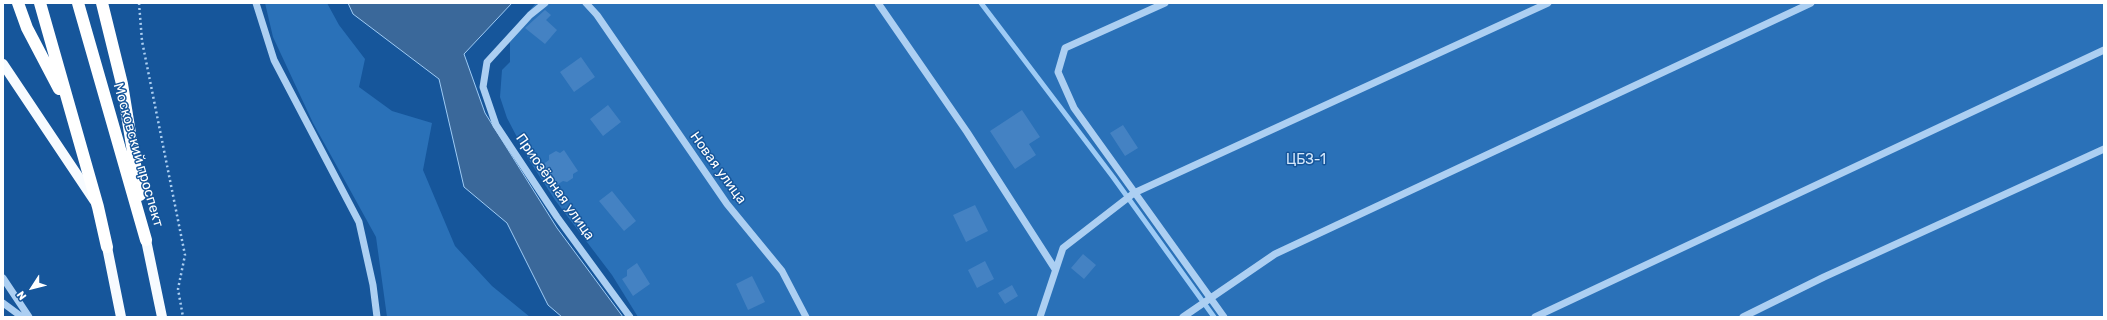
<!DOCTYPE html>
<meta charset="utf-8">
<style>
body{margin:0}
#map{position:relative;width:2107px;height:320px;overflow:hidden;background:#16569b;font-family:Rubik,sans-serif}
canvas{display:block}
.frame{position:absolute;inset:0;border:4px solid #fff;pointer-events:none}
.north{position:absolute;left:12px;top:268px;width:40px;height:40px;-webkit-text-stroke:3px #16569b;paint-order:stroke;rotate:234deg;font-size:11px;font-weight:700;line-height:16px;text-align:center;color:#fff}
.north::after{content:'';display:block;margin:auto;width:14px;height:18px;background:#fff;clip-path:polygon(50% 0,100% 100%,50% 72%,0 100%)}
</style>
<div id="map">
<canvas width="2107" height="320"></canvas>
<div class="frame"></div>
<div class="north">N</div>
</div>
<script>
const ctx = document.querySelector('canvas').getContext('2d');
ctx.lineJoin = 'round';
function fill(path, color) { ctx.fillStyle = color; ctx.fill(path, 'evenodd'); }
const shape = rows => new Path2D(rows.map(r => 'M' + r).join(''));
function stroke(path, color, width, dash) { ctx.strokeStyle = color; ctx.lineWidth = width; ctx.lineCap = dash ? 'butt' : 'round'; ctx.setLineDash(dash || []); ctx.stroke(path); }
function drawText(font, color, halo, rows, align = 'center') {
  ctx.font = font + ' Rubik,sans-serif'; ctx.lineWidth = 3; ctx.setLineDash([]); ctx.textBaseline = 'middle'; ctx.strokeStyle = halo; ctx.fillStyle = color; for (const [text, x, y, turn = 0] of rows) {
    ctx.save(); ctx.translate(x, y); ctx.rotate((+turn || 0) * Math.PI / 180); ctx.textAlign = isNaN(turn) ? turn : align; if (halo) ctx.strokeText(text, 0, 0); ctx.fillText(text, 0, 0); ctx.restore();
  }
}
fill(shape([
 [265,3,327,3,339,25,365,59,359,87,392,111,432,123,423,170,455,246,492,286,530,317,387,317,376,237,313,123,273,37],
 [536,3,2104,3,2104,317,638,317,612,275,555,200,529,160,507,118,500,97,502,70,510,62,510,33]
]), '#2a71b8');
const water = shape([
 [348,3,512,3,464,54,485,113,557,228,623,317,562,317,548,305,507,223,464,187,439,79,353,14,348,3]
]);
fill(water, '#3a689a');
stroke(water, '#9ecbf5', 1);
stroke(shape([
 [981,3,1113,177,1214,317]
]), '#9ecbf5', 5);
fill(shape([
 [545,10,551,15,546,20,557,30,545,44,525,28],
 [581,57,595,77,574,92,560,72],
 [608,105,621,122,603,136,590,119],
 [1022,110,1040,137,1029,144,1036,155,1015,169,990,131],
 [1123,125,1138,148,1125,156,1110,133],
 [564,150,578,171,573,174,573,178,567,182,563,181,555,186,542,165,549,160,549,155,556,151,560,153],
 [612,191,636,221,624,231,599,201],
 [975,205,988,231,966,242,953,215],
 [1083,254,1096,265,1084,279,1071,268],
 [985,261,994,279,977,288,968,270],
 [637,263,650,284,633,296,622,279,627,276,627,270],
 [752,276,765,302,748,310,736,284],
 [1012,285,1018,296,1005,304,998,293]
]), '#4482c3');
stroke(shape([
 [139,3,142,41,185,255,178,289,183,317]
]), '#accff2', 2.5, [2, 3]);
stroke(shape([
 [256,3,274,60,359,222,373,285,377,317],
 [545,3,530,15,487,62,483,87,496,125,557,217,630,317],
 [586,3,597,15,727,204,782,271,806,317],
 [878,3,967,132,1055,269],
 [1165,3,1065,48,1058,72,1074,108,1224,317],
 [3,278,29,317],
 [3,303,22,317],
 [1040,317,1063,248,1134,193,1548,3],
 [1183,317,1275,254,1811,3],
 [1535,317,2104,50],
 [1743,317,1824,277,2104,149]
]), '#accff2', 7);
stroke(shape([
 [3,64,94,200],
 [146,240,162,317],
 [107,247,121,317]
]), '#f7fbff', 10);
stroke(shape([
 [18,3,27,28,59,89],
 [40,3,98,207,107,247],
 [78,3,146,240],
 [102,3,122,84,140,195]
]), '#fff', 12);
drawText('14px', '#fff', '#16569b', [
 ["Московский проспект",138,155,74],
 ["Новая улица",718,168,54],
 ["Приозёрная улица",555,187,55]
]);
drawText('14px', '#d4e8fc', '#16569b', [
 ["ЦБЗ-1",1306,160]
]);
</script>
